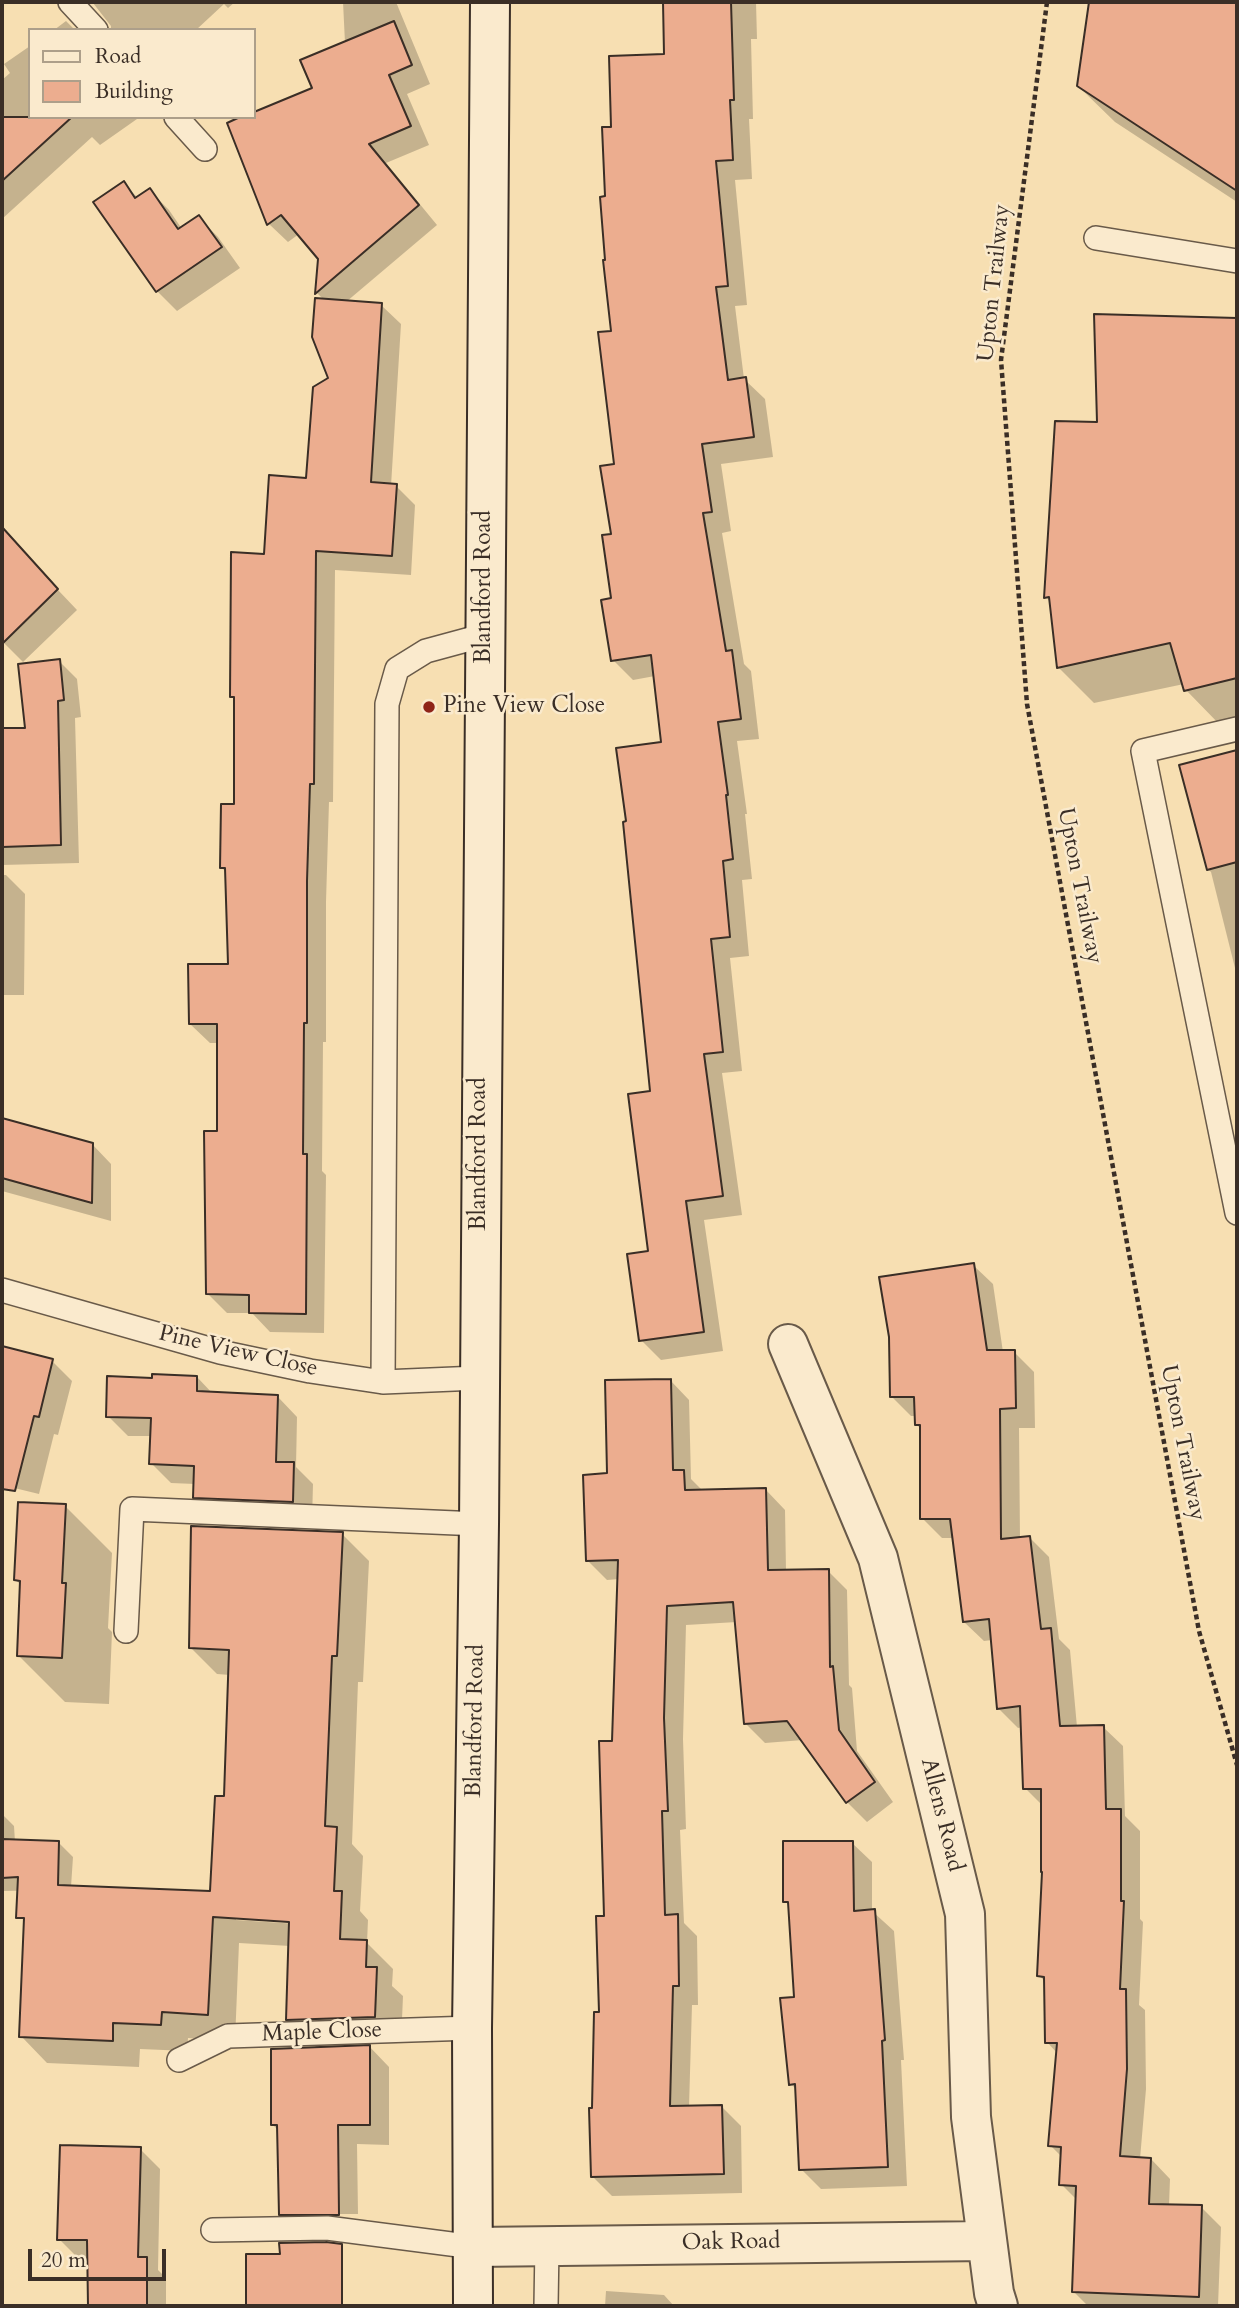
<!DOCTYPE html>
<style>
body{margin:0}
#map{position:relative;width:1239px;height:2308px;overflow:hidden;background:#f7dfb2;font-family:Cardo,serif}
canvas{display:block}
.frame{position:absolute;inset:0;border:4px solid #3a2e26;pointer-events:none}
.legend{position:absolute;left:28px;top:28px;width:228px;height:91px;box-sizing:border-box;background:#faeacd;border:2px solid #ad9f8a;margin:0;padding:9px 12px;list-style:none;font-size:21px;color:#3a2e26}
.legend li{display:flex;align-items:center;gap:14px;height:35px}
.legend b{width:35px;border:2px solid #ad9f8a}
.scale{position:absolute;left:28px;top:2249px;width:138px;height:32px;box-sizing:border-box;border:4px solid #3a2e26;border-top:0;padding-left:9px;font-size:21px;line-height:24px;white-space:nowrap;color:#3a2e26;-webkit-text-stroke:5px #faeacd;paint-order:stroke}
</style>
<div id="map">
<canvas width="1239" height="2308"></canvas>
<div class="frame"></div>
<ul class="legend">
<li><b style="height:9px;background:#faeacd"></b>Road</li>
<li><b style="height:19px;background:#ecad8f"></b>Building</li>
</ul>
<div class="scale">20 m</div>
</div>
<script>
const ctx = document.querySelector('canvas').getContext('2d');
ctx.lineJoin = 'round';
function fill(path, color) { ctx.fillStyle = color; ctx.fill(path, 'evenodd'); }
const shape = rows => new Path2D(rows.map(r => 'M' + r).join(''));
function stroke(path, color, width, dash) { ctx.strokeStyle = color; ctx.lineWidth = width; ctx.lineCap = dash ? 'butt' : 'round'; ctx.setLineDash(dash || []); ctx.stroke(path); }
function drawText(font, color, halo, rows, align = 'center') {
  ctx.font = font + ' Cardo,serif'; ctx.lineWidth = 5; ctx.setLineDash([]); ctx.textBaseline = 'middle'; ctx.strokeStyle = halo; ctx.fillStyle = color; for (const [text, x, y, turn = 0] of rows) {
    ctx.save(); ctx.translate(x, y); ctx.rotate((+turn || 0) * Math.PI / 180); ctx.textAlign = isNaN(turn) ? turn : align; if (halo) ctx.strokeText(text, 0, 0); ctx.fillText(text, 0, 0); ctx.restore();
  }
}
fill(shape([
 [95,2,235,2,228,8,224,4,196,30,111,30,111,26,93,3],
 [343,2,396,2,430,84,407,94,429,145,386,163,437,225,346,302,381,305,401,324,391,486,396,486,415,505,411,575,335,570,333,802,329,802,326,902,326,1042,323,1042,322,1171,326,1175,324,1333,270,1332,252,1313,227,1313,208,1294,219,1132,219,1043,210,1043,190,1024,230,965,227,873,221,867,235,806,236,700,232,697,265,555,308,480,330,379,325,301,317,293,320,259,299,234,288,242,269,224,254,113,314,89,345,43],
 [665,2,756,2,757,39,751,39,753,119,749,119,752,179,735,180,747,305,735,306,744,379,765,399,773,457,721,464,731,531,722,533,744,664,751,671,759,739,737,741,747,814,745,814,752,879,742,880,749,956,730,958,742,1071,722,1073,742,1215,704,1220,723,1351,661,1360,641,1340,650,1252,652,1093,628,823,663,743,655,676,633,680,613,660,616,465,607,198,612,129,666,56],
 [1090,2,1237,2,1237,202,1115,122,1078,86],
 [66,21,75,30,54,30],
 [30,46,30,117,136,117,137,119,100,145,92,137,2,219,2,80,10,73,4,64],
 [124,184,138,198,149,190,169,210,182,229,199,218,218,237,240,268,177,311,157,291],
 [1096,316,1237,320,1237,723,1222,727,1186,690,1184,684,1094,703,1058,667,1051,603,1046,597,1099,423],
 [2,531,77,610,23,662,2,641],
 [59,661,77,679,81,717,75,718,79,863,2,865,2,730,27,729],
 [1237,752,1237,976,1211,872,1208,869,1181,766],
 [2,875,6,875,25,894,24,995,2,995],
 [2,1119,92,1144,111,1164,111,1221,2,1191],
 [973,1265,993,1284,1003,1352,1014,1352,1034,1372,1035,1428,1019,1428,1020,1539,1029,1537,1049,1557,1059,1639,1070,1650,1077,1727,1103,1727,1123,1746,1125,1816,1140,1831,1140,1919,1143,1922,1139,2005,1145,2010,1146,2089,1140,2159,1151,2159,1170,2179,1169,2206,1201,2207,1221,2227,1218,2306,1088,2306,1073,2291,1077,2200,1061,2184,1062,2157,1050,2145,1057,2053,1047,2042,1046,1983,1039,1975,1044,1873,1043,1806,1025,1788,1023,1727,1018,1728,998,1708,992,1640,984,1641,964,1622,954,1538,942,1538,922,1518,922,1430,917,1425,916,1416,911,1416,891,1396],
 [2,1348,52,1361,72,1381,58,1435,54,1434,39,1494,2,1485],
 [197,1377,213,1394,278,1397,297,1417,296,1467,313,1484,312,1521,214,1517,194,1497,195,1484,171,1483,151,1463,152,1436,128,1436,108,1416,153,1380],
 [670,1380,689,1400,691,1479,703,1491,766,1490,785,1510,786,1571,828,1571,847,1590,849,1685,852,1688,857,1751,893,1802,867,1822,847,1802,803,1740,765,1743,746,1724,737,1622,686,1625,683,1739,686,1829,680,1830,684,1923,697,1936,698,2005,692,2005,689,2107,722,2107,741,2126,742,2193,612,2196,592,2176,593,2110,601,2013,614,1742,619,1579,607,1580,588,1561,609,1475],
 [65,1506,112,1553,108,1628,112,1632,109,1704,65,1702,18,1655,22,1586,16,1580],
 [342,1534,369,1561,363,1682,358,1682,352,1844,363,1856,360,1911,368,1920,367,1943,393,1969,392,1986,403,1996,401,2043,367,2044,389,2067,389,2145,357,2144,358,2214,300,2214,279,2131,272,2124,318,2049,288,2019,290,1946,239,1943,235,2041,188,2038,187,2051,140,2049,139,2067,47,2063,21,2036,59,1890,2,1891,2,1814,14,1826,15,1842,59,1843,73,1857,71,1887,211,1893,226,1798,230,1675,217,1674,190,1647],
 [236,1917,298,1920,298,1924,236,1920],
 [852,1843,872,1862,872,1911,894,1931,904,2060,901,2060,907,2186,821,2189,801,2169,797,2090,791,2084,796,1998,790,1907,785,1901],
 [140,2149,160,2169,158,2270,166,2278,166,2306,90,2306,89,2259,79,2259,59,2239],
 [606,2291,664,2295,674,2306,605,2306]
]), '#0003');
const building = shape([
 [663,2,731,2,734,100,730,100,733,160,716,161,728,286,716,287,728,380,746,377,754,437,702,444,712,512,703,513,726,651,732,650,741,719,718,722,728,795,726,795,733,859,723,861,730,937,711,939,723,1052,704,1054,723,1196,686,1201,704,1332,639,1341,627,1254,648,1251,628,1094,650,1091,623,822,626,821,616,748,661,742,651,655,611,661,601,600,611,598,602,535,611,534,600,466,614,464,598,332,611,331,603,260,605,260,600,197,605,196,602,127,611,127,609,56,664,54,663,2],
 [1089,2,1237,2,1237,191,1077,86,1089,2],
 [394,21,412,65,389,75,411,126,369,144,419,205,315,294,318,259,281,215,267,225,227,123,240,117,254,117,254,112,312,88,300,60,394,21],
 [2,117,72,117,2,181,2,117],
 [124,181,135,198,150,188,178,229,199,215,222,247,156,292,93,202,124,181],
 [315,298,382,303,371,482,397,484,392,556,316,551,314,784,310,784,307,881,307,1023,304,1023,303,1154,307,1154,306,1314,249,1313,249,1295,206,1294,204,1131,217,1131,217,1024,189,1024,188,964,228,964,225,868,220,868,221,804,234,804,234,697,230,697,231,552,264,554,269,475,306,478,313,387,328,378,312,337,315,298],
 [1094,314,1237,318,1237,678,1184,691,1170,643,1057,668,1049,597,1044,598,1055,421,1097,422,1094,314],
 [2,527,58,589,2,644,2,527],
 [60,659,64,700,58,701,61,845,2,847,2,728,25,728,18,664,60,659],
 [1237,750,1237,862,1207,870,1179,765,1237,750],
 [2,1118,93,1143,92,1203,2,1178,2,1118],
 [974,1263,987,1350,1015,1350,1016,1408,1000,1409,1001,1539,1030,1536,1041,1629,1051,1628,1060,1726,1104,1725,1106,1809,1121,1809,1121,1901,1124,1901,1120,1989,1126,1989,1127,2069,1120,2156,1151,2158,1149,2204,1202,2205,1199,2297,1072,2292,1076,2186,1059,2185,1061,2147,1048,2146,1057,2043,1045,2043,1044,1977,1037,1976,1042,1872,1041,1872,1041,1789,1023,1789,1020,1706,997,1709,989,1619,963,1622,950,1519,920,1519,920,1425,915,1425,914,1397,890,1397,889,1337,879,1277,974,1263],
 [2,1346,53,1359,39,1417,34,1416,15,1491,2,1489,2,1346],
 [152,1374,197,1376,197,1391,278,1395,276,1462,294,1462,293,1502,193,1498,194,1466,149,1464,151,1418,106,1417,107,1376,152,1378,152,1374],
 [671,1379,673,1470,684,1470,685,1490,766,1488,768,1570,829,1569,830,1667,833,1666,839,1730,875,1782,846,1803,787,1721,744,1724,733,1602,667,1606,664,1718,668,1811,662,1811,665,1915,678,1914,679,1986,673,1986,670,2106,722,2105,724,2174,591,2177,589,2108,592,2108,594,2012,599,2012,596,1916,604,1916,599,1741,612,1741,618,1560,586,1561,583,1475,607,1473,605,1380,671,1379],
 [18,1502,66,1504,62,1583,66,1583,62,1658,17,1656,20,1581,14,1580,18,1502],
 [191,1526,343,1532,337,1656,332,1656,325,1826,337,1827,334,1891,342,1891,340,1939,367,1940,366,1967,377,1967,375,2017,286,2020,289,1922,213,1917,208,2015,162,2012,161,2025,113,2023,113,2041,19,2037,24,1918,16,1918,18,1877,2,1878,2,1839,59,1841,58,1885,210,1891,215,1796,224,1796,229,1650,189,1648,191,1526],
 [783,1841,853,1841,854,1911,875,1909,885,2040,882,2041,888,2167,799,2170,795,2084,789,2085,780,1998,794,1997,788,1902,783,1902,783,1841],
 [370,2045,370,2125,338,2125,339,2215,279,2215,277,2125,271,2125,271,2049,370,2045],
 [60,2145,141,2147,138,2257,147,2257,147,2306,88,2306,87,2240,57,2240,60,2145],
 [326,2242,342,2244,342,2306,246,2306,246,2254,280,2254,279,2243,326,2242]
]);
fill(building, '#ecad8f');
stroke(building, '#3a2e26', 2);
const service = shape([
 [70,2,96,30],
 [176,117,205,149],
 [1096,238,1237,261],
 [1237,729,1143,751,1237,1213],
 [2,1290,220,1352,310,1371,383,1382,478,1378],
 [383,1382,387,704,397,669,426,651,485,635],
 [126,1631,132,1509,479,1524],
 [179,2060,228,2036,472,2028],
 [213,2230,327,2228,474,2247],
 [546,2306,547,2245]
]);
const minor = shape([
 [788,1344,878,1558,965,1914,971,2117,994,2293,998,2306],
 [474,2247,987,2241]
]);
const secondary = shape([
 [473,2306,472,2028,479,1524,490,2]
]);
stroke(service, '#695a49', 26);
stroke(minor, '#695a49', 42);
stroke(secondary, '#3a2e26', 42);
stroke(shape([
 [1047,2,1001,360,1027,704,1199,1631,1237,1765]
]), '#3a2e26', 4.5, [5, 3.5]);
stroke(service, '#faeacd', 23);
stroke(minor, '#faeacd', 38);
stroke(secondary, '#faeacd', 38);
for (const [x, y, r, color] of [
 [429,707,7,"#8f2418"]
]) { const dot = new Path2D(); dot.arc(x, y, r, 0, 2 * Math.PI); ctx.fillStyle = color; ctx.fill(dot); stroke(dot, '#faeacd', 2.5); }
drawText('23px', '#3a2e26', '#faeacd', [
 ["Upton Trailway",995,283,-84],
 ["Blandford Road",485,587,-90],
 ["Upton Trailway",1079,886,79],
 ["Blandford Road",480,1154,-90],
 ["Pine View Close",238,1352,13],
 ["Upton Trailway",1182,1443,79],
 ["Blandford Road",476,1721,-89],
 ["Allens Road",941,1815,76],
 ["Maple Close",322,2033,-2],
 ["Oak Road",731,2243,-1]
]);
drawText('23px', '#3a2e26', '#faeacd', [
 ["Pine View Close",443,707]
], 'left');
</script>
